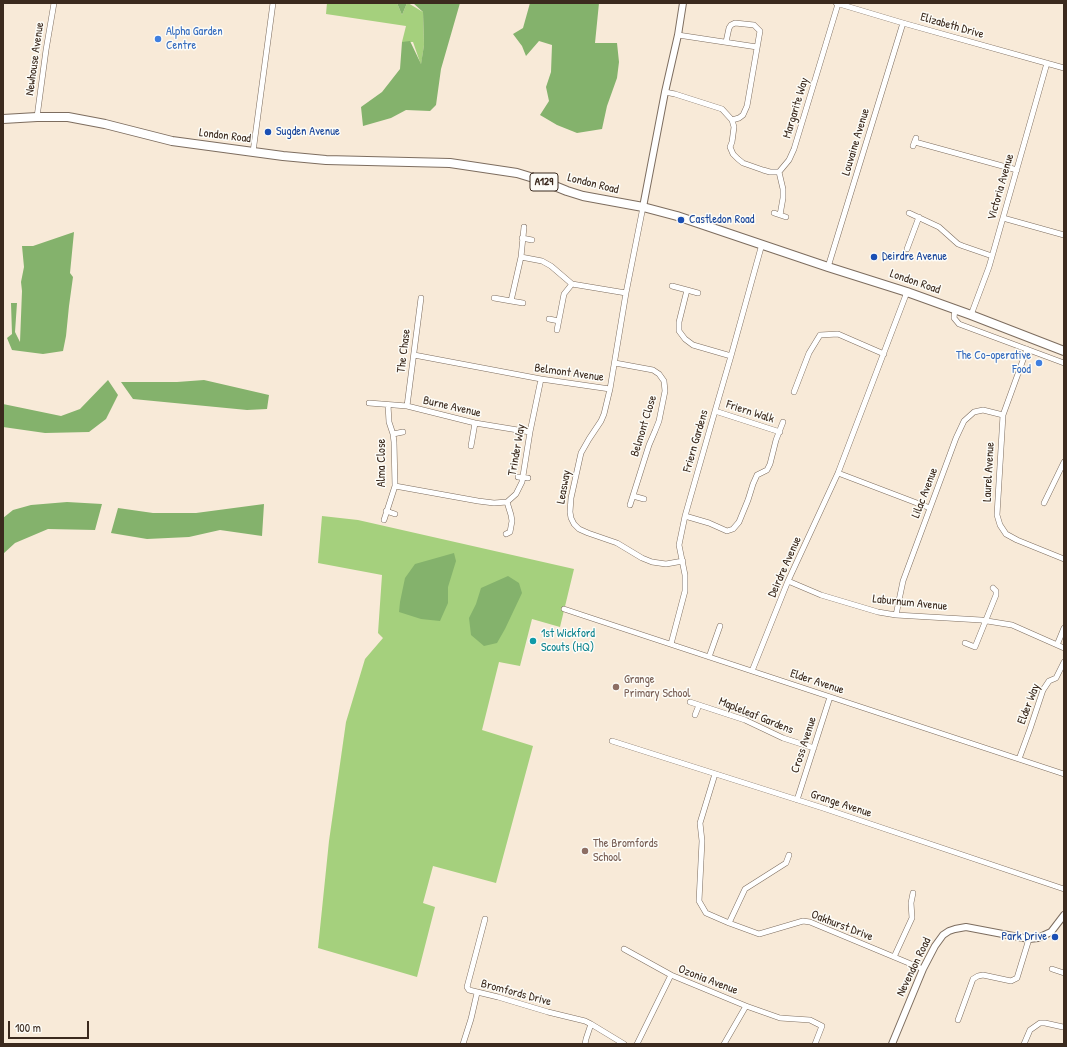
<!DOCTYPE html>
<style>
body{margin:0}
#map{position:relative;width:1067px;height:1047px;overflow:hidden;background:#f8ead8;font-family:"Patrick Hand",sans-serif}
canvas{display:block}
.frame{position:absolute;inset:0;border:4px solid #3b2a1e;pointer-events:none}
.scale{position:absolute;left:8px;top:1021px;width:81px;height:18px;box-sizing:border-box;border:2px solid #3b2a1e;border-top:0;padding-left:5px;font-size:12px;line-height:14px;white-space:nowrap;color:#3b2a1e;-webkit-text-stroke:3px #fdfcf7;paint-order:stroke}
</style>
<div id="map">
<canvas width="1067" height="1047"></canvas>
<div class="frame"></div>
<div class="scale">100 m</div>
</div>
<script>
const ctx = document.querySelector('canvas').getContext('2d');
ctx.lineJoin = 'round';
function fill(path, color) { ctx.fillStyle = color; ctx.fill(path, 'evenodd'); }
const shape = rows => new Path2D(rows.map(r => 'M' + r).join(''));
function stroke(path, color, width, dash) { ctx.strokeStyle = color; ctx.lineWidth = width; ctx.lineCap = dash ? 'butt' : 'round'; ctx.setLineDash(dash || []); ctx.stroke(path); }
function drawText(font, color, halo, rows, align = 'center') {
  ctx.font = font + ' "Patrick Hand",sans-serif'; ctx.lineWidth = 3; ctx.setLineDash([]); ctx.textBaseline = 'middle'; ctx.strokeStyle = halo; ctx.fillStyle = color; for (const [text, x, y, turn = 0] of rows) {
    ctx.save(); ctx.translate(x, y); ctx.rotate((+turn || 0) * Math.PI / 180); ctx.textAlign = isNaN(turn) ? turn : align; if (halo) ctx.strokeText(text, 0, 0); ctx.fillText(text, 0, 0); ctx.restore();
  }
}
fill(shape([
 [327,3,397,3,402,15,407,3,408,3,423,12,424,45,421,65,413,42,402,42,406,26,326,14],
 [322,516,358,520,574,569,560,627,532,619,520,666,499,662,482,730,533,746,496,883,433,866,423,903,435,907,417,977,318,948,329,841,346,722,365,659,383,638,378,633,382,575,318,563]
]), '#a5d07d');
fill(shape([
 [397,3,407,3,402,15],
 [413,3,460,3,441,69,436,105,430,111,406,110,391,118,363,126,361,107,382,92,400,69,402,42,410,41,421,64,424,45,423,12],
 [530,3,599,3,595,43,617,43,619,62,617,78,607,106,602,129,577,133,557,125,540,115,549,101,546,87,551,72,552,45,539,41,526,56,522,46,513,34,523,28],
 [74,232,70,273,73,277,69,306,66,336,63,351,43,354,12,350,7,338,12,334,11,303,17,303,15,332,20,342,22,291,21,282,24,267,22,246,33,246],
 [108,380,118,395,106,419,89,432,45,433,3,427,3,404,61,416,80,409],
 [204,380,269,395,267,409,247,410,133,399,121,382,177,382],
 [67,502,102,504,95,530,48,529,15,543,3,554,3,518,13,510,31,505],
 [264,504,262,536,220,530,189,537,147,539,111,533,118,508,153,513,196,513],
 [454,553,456,561,448,587,448,603,440,621,421,619,399,612,400,602,405,578,415,564],
 [508,576,519,583,522,593,505,629,497,643,484,646,471,635,469,618,476,604,481,588]
]), '#84b26c');
const minor = shape([
 [836,3,903,23,1064,68],
 [678,35,757,47],
 [726,42,729,28,731,25,735,23,754,25,760,31,747,106,743,115,739,118,732,120],
 [665,92,675,94,722,109,732,120,734,127,732,142,730,147,733,154,738,159,743,163,763,170,770,172,779,172],
 [37,117,46,50,54,3],
 [915,142,1017,170],
 [913,146,916,138],
 [253,152,273,3],
 [779,172,789,160,794,149,838,4],
 [779,172,783,189,783,198,780,215],
 [774,213,786,217],
 [909,213,939,227,958,244,963,246,992,256],
 [1003,218,1064,235],
 [522,238,532,240],
 [907,249,919,217],
 [521,257,542,261,551,266,572,284,626,293],
 [828,267,903,23],
 [672,286,687,290,679,322,679,331,685,339,693,345,731,356],
 [687,290,698,293],
 [494,298,511,301],
 [523,303,511,301,521,257,524,227],
 [955,309,954,318,959,324,1064,363],
 [971,315,989,267,1047,63],
 [549,319,559,321],
 [557,330,564,294,572,284],
 [1027,349,1003,415,997,515,1000,525,1006,534,1017,540,1064,559],
 [414,355,541,379,610,389,626,293,643,207],
 [615,363,653,370,659,374,664,381,665,391,659,421,655,431,649,445,630,505],
 [610,389,604,414,601,421,589,439,581,453,571,498,570,512,571,518,574,524,579,529,588,533,617,543,642,558,652,562,666,564,683,561],
 [794,392,809,353,820,335,838,334,884,354],
 [369,403,407,406,475,423,530,432],
 [407,406,421,298],
 [715,411,780,432],
 [393,434,403,432],
 [471,446,475,423],
 [838,473,930,508],
 [518,477,528,478],
 [395,486,478,501,494,503,507,502,516,494,522,482,530,432,541,379],
 [633,496,644,499],
 [1044,503,1064,462],
 [386,511,395,514],
 [685,516,709,523,727,531,733,529,739,522,748,500,753,484,757,475,767,470,770,464,776,440,783,422],
 [384,520,395,486,394,442,393,434,389,422,388,405],
 [506,534,510,532,512,521,511,515,507,502],
 [788,581,821,595,878,612,896,615,981,620,1012,625,1064,648],
 [564,609,582,615,1064,774],
 [896,615,903,581,956,438,964,421,974,412,983,410,1003,415],
 [965,643,975,647,996,595,996,591,993,588],
 [671,644,685,591,685,575,679,545,685,516,715,411,731,356,762,244],
 [1057,645,1064,628],
 [709,657,720,626],
 [752,671,788,581,838,473,907,292],
 [690,702,745,720,783,738,814,748],
 [695,715,699,705],
 [612,741,823,808,1064,889],
 [1019,759,1030,729,1043,690,1049,681,1056,678,1064,662],
 [715,774,700,823,702,841,699,901,706,913,729,923,759,934,803,921,810,922,923,969],
 [797,800,830,697],
 [485,919,467,987,469,990,498,997,548,1012,585,1021,591,1024,624,1044],
 [729,923,745,889,786,863,789,855],
 [624,949,671,975],
 [894,957,912,918,911,903,913,893],
 [1052,969,1064,973],
 [746,1006,780,1018,810,1020,822,1026,815,1044],
 [958,1020,973,979,978,976,983,975,1011,981,1017,978,1029,939],
 [463,1044,471,1019,477,993],
 [585,1044,586,1039,591,1024],
 [637,1044,671,975,746,1006,724,1044],
 [1024,1044,1030,1030,1040,1023,1045,1023,1063,1027]
]);
const tertiary = shape([
 [643,207,665,92,678,35,683,3],
 [892,1044,923,969,935,946,943,935,949,931,955,929,966,927,1029,939,1038,938,1051,932,1064,915]
]);
const primary = shape([
 [3,119,37,117,68,117,105,124,172,141,283,156,326,160,450,163,517,173,540,180,567,191,583,196,643,207,677,216,828,267,907,292,971,315,1064,351]
]);
stroke(minor, '#7d6d5f', 6);
stroke(tertiary, '#7d6d5f', 8);
stroke(primary, '#7d6d5f', 10);
stroke(minor, '#fff', 5);
stroke(tertiary, '#fff', 6);
stroke(primary, '#fff', 8);
for (const [x, y, r, color] of [
 [158,39,4,"#3f7fe0"],
 [268,132,4,"#1a4fb4"],
 [681,220,4,"#1a4fb4"],
 [874,257,4,"#1a4fb4"],
 [1039,363,4,"#3f7fe0"],
 [533,641,4,"#0f9aa8"],
 [616,687,4,"#8d6e63"],
 [585,851,4,"#8d6e63"],
 [1055,937,4,"#1a4fb4"]
]) { const dot = new Path2D(); dot.arc(x, y, r, 0, 2 * Math.PI); ctx.fillStyle = color; ctx.fill(dot); stroke(dot, '#fdfcf7', 1.5); }
for (const [x, y, w] of [
 [544,182,28]
]) { const box = new Path2D(); box.roundRect(x - w / 2, y - 9, w, 18, 3); ctx.fillStyle = '#fdfcf7'; ctx.fill(box); stroke(box, '#3b2a1e', 1); }
drawText('bold 11px', '#3b2a1e', null, [
 ["A129",544,182]
]);
drawText('12px', '#3b2a1e', '#fdfcf7', [
 ["Elizabeth Drive",952,26,16],
 ["Newhouse Avenue",35,59,-82],
 ["Margarite Way",796,108,-73],
 ["London Road",225,136,7],
 ["Louvaine Avenue",856,142,-73],
 ["London Road",593,184,14],
 ["Victoria Avenue",1001,187,-74],
 ["London Road",915,282,19],
 ["The Chase",404,351,-83],
 ["Belmont Avenue",569,373,8],
 ["Burne Avenue",452,407,13],
 ["Friern Walk",750,412,18],
 ["Belmont Close",644,426,-73],
 ["Friern Gardens",696,441,-74],
 ["Trinder Way",517,450,-80],
 ["Alma Close",382,463,-90],
 ["Laurel Avenue",989,472,-87],
 ["Leasway",564,487,-80],
 ["Lilac Avenue",925,493,-69],
 ["Deirdre Avenue",785,567,-66],
 ["Laburnum Avenue",910,603,6],
 ["Elder Avenue",817,682,18],
 ["Elder Way",1029,704,-69],
 ["Mapleleaf Gardens",756,716,22],
 ["Cross Avenue",804,745,-72],
 ["Grange Avenue",841,804,18],
 ["Oakhurst Drive",842,926,21],
 ["Nevendon Road",914,967,-64],
 ["Ozonia Avenue",708,980,21],
 ["Bromfords Drive",516,993,15]
]);
drawText('12px', '#366cbe', '#fdfcf7', [
 ["Alpha Garden",166,32],
 ["Centre",166,46],
 ["The Co-operative",1031,356,"right"],
 ["Food",1031,370,"right"]
], 'left');
drawText('12px', '#164399', '#fdfcf7', [
 ["Sugden Avenue",276,132],
 ["Castledon Road",689,220],
 ["Deirdre Avenue",882,257],
 ["Park Drive",1047,937,"right"]
], 'left');
drawText('12px', '#0d838f', '#fdfcf7', [
 ["1st Wickford",541,634],
 ["Scouts (HQ)",541,648]
], 'left');
drawText('12px', '#785e54', '#fdfcf7', [
 ["Grange",624,680],
 ["Primary School",624,694],
 ["The Bromfords",593,844],
 ["School",593,858]
], 'left');
</script>
